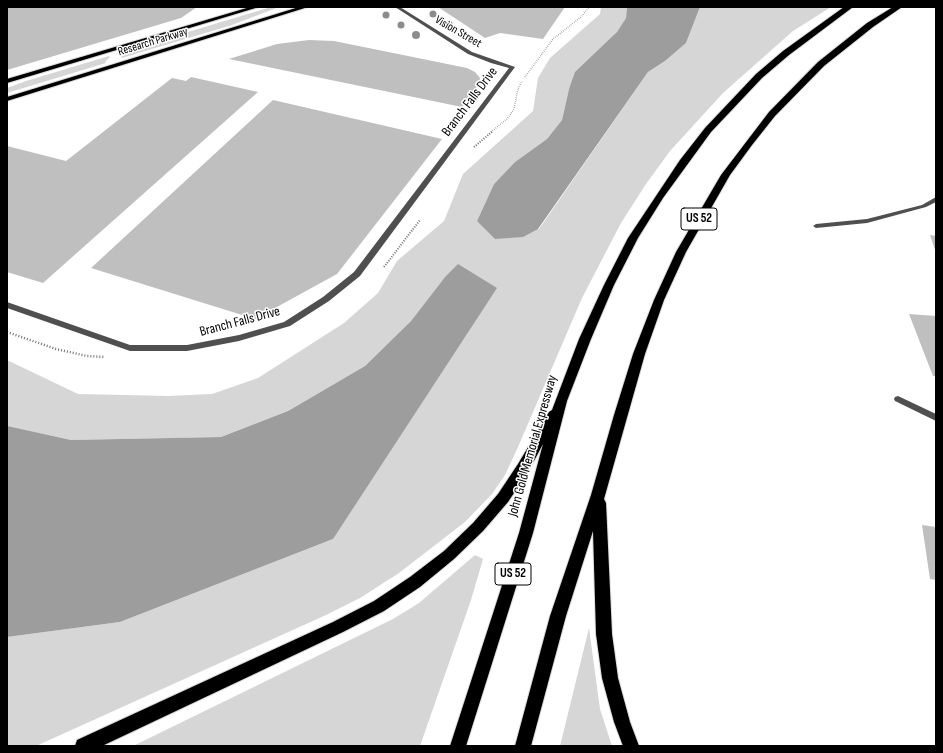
<!DOCTYPE html>
<style>
body{margin:0}
#map{position:relative;width:943px;height:753px;overflow:hidden;background:#fff;font-family:"Sofia Sans Condensed",sans-serif}
canvas{display:block}
.frame{position:absolute;inset:0;border:8px solid #000;pointer-events:none}
</style>
<div id="map">
<canvas width="943" height="753"></canvas>
<div class="frame"></div>
</div>
<script>
const ctx = document.querySelector('canvas').getContext('2d');
ctx.lineJoin = 'round';
function fill(path, color) { ctx.fillStyle = color; ctx.fill(path, 'evenodd'); }
const shape = rows => new Path2D(rows.map(r => 'M' + r).join(''));
function stroke(path, color, width, dash) { ctx.strokeStyle = color; ctx.lineWidth = width; ctx.lineCap = dash ? 'butt' : 'round'; ctx.setLineDash(dash || []); ctx.stroke(path); }
function drawText(font, color, halo, rows, align = 'center') {
  ctx.font = font + ' "Sofia Sans Condensed",sans-serif'; ctx.lineWidth = 3; ctx.setLineDash([]); ctx.textBaseline = 'middle'; ctx.strokeStyle = halo; ctx.fillStyle = color; for (const [text, x, y, turn = 0] of rows) {
    ctx.save(); ctx.translate(x, y); ctx.rotate((+turn || 0) * Math.PI / 180); ctx.textAlign = isNaN(turn) ? turn : align; if (halo) ctx.strokeText(text, 0, 0); ctx.fillText(text, 0, 0); ctx.restore();
  }
}
fill(shape([
 [271,7,279,7,232,25,122,58,121,57,126,52,125,51],
 [601,7,627,7,626,18,617,32,569,89,562,120,547,139,515,162,494,184,477,221,539,229,648,72,665,61,686,43,700,7,831,7,793,31,723,93,670,151,646,184,621,223,582,298,518,447,505,475,492,494,465,522,399,573,360,598,326,615,36,746,7,746,7,637,120,622,333,539,445,277,411,321,365,366,288,411,221,437,71,440,9,427,7,426,7,360,78,394,168,396,212,394,258,378,344,323,378,293,397,261,444,221,463,174,533,111,538,78,550,58,600,14],
 [109,56,110,57,105,62,106,63,7,93,7,88,26,81],
 [475,555,483,559,471,600,420,746,133,746,393,619,419,603],
 [589,628,600,709,612,746,560,746]
]), '#d6d6d6');
fill(shape([
 [627,7,700,7,686,43,665,61,648,72,538,229,523,237,495,239,477,221,494,184,515,162,547,139,562,120,569,89,575,72,617,32,626,18],
 [458,264,497,288,333,539,120,622,7,637,7,426,71,440,221,437,288,411,365,366,411,321,445,277]
]), '#9d9d9d');
fill(shape([
 [7,7,197,7,181,18,7,70],
 [438,7,565,7,543,39,500,33,485,38],
 [309,40,334,41,467,68,475,72,480,78,479,83,462,107,229,59,277,44],
 [191,77,258,92,43,283,7,272,7,146,66,161,172,78,186,81],
 [273,100,442,139,337,274,255,319,91,268],
 [930,235,936,236,936,253],
 [909,314,936,316,936,376,933,376],
 [922,525,936,527,936,580,930,579]
]), '#bfbfbf');
const primary = shape([
 [250,7,259,7,7,83,7,79,250,7],
 [299,7,308,7,7,101,7,97,299,7]
]);
const highway = shape([
 [844,7,853,7,789,55,762,78,711,132,663,198,638,238,614,285,591,339,567,401,533,533,466,746,450,746,519,533,543,444,528,472,508,502,483,531,454,559,420,587,384,611,343,632,102,746,75,746,77,740,333,622,374,601,410,577,444,551,473,523,498,494,518,464,549,412,552,410,579,339,604,285,628,238,680,160,705,128,756,74,783,51,844,7],
 [893,7,902,7,873,27,824,66,775,116,752,145,730,175,686,252,664,300,645,354,604,499,606,503,612,634,618,678,630,722,639,746,623,746,614,722,602,678,596,634,593,531,566,616,531,746,515,746,550,616,591,495,614,415,633,354,654,300,676,252,721,175,769,112,818,62,867,23,893,7]
]);
stroke(primary, '#dbdbdb', 2);
stroke(highway, '#dbdbdb', 2);
stroke(shape([
 [525,77,553,39,581,17,589,7],
 [491,132,507,119,514,109,518,89,522,81]
]), '#717171', 1.5, [0.5, 1.5]);
stroke(shape([
 [474,147,493,131],
 [384,267,420,220]
]), '#717171', 2, [1, 1.5]);
stroke(shape([
 [7,332,56,349,87,356,105,357]
]), '#717171', 2.5, [1, 2]);
fill(shape([
 [898,396,936,414,936,421,895,401,894,399,895,397,898,396]
]), '#4f4f4f');
fill(shape([
 [395,7,400,7,472,52,515,67,360,276,329,301,290,326,239,341,187,351,130,351,7,308,7,302,130,345,187,345,239,335,284,322,323,297,354,272,509,68,491,63,468,54,395,7],
 [936,197,936,202,926,207,867,223,816,228,813,226,816,224,867,219,922,205,936,197]
]), '#4f4f4f');
fill(primary, '#000');
fill(highway, '#000');
ctx.fillStyle = '#8c8c8c';
for (const [x, y, r] of [
 [433,14,3.5],
 [386,15,3.5],
 [449,24,3.5],
 [401,25,3.5],
 [416,35,4]
]) { ctx.beginPath(); ctx.arc(x, y, r, 0, 2 * Math.PI); ctx.fill(); }
drawText('12px', '#000', '#fff', [
 ["Vision Street",458,32,30],
 ["Research Parkway",153,42,-17]
]);
for (const [x, y, w] of [
 [699,219,36],
 [513,574,36]
]) { const box = new Path2D(); box.roundRect(x - w / 2, y - 11, w, 22, 3); ctx.fillStyle = '#fff'; ctx.fill(box); stroke(box, '#000', 1); }
drawText('bold 13px', '#000', null, [
 ["US 52",699,219],
 ["US 52",513,574]
]);
drawText('14px', '#000', '#fff', [
 ["Branch Falls Drive",470,102,-53],
 ["Branch Falls Drive",240,322,-15],
 ["John Gold Memorial Expressway",533,446,-74]
]);
</script>
